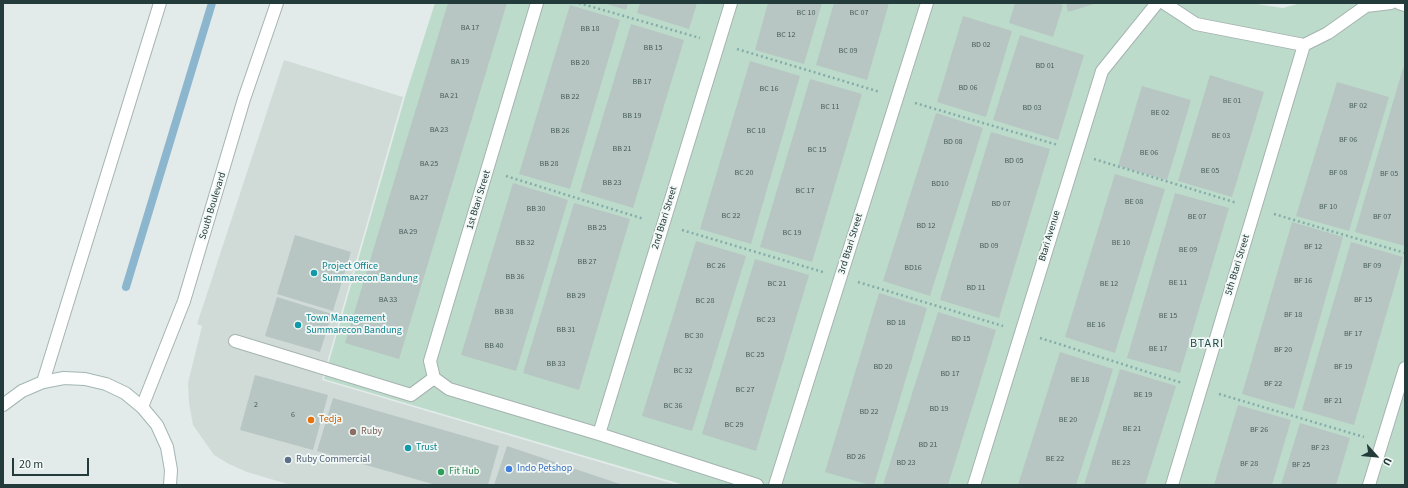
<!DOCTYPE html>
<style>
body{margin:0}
#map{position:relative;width:1408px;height:488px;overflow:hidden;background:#e2ebe9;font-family:"Source Sans 3",sans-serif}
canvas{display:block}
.frame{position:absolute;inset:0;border:4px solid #233b3a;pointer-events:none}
.north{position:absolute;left:1356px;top:436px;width:40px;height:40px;-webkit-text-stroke:3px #f2f8f6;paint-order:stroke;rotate:117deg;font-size:11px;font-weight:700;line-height:16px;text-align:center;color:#233b3a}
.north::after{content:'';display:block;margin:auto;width:14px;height:18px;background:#233b3a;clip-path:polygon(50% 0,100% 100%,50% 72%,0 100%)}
.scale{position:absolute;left:12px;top:458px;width:77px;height:18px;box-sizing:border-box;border:2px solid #233b3a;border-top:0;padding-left:5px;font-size:12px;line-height:14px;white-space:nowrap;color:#233b3a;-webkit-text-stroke:3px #f2f8f6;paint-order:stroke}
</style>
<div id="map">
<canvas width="1408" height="488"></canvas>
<div class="frame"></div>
<div class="north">U</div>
<div class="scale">20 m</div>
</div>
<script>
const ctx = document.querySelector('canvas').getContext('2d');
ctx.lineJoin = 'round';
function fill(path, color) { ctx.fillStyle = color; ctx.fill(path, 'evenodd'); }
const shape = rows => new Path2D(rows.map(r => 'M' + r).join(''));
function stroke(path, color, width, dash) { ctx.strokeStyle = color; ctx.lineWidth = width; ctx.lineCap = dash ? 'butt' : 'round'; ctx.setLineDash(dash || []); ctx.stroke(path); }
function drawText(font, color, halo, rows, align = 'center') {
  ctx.font = font + ' "Source Sans 3",sans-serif'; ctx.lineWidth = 3.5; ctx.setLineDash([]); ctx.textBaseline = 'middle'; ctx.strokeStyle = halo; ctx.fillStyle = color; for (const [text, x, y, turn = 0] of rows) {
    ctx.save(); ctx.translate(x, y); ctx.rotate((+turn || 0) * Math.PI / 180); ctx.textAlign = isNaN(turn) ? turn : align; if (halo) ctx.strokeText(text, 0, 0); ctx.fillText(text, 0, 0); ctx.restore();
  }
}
fill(shape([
 [284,60,403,97,322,380,677,485,291,485,247,472,229,464,214,455,193,425,189,403,188,383,202,326,197,324]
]), '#d0dbd8');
fill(shape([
 [435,3,1250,3,1283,8,1301,3,1405,3,1405,485,684,485,324,379,405,97]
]), '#bcdbcb');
stroke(shape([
 [126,287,212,3]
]), '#8cb6ce', 8);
fill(shape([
 [448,3,507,3,399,359,345,343],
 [604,3,628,3,626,10],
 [640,3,697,3,689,29,637,13],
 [768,3,822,3,804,64,755,50],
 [834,3,889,3,867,80,816,65],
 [1015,3,1056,3,1063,5,1053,37,1009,23],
 [1066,3,1097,3,1068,12],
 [570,5,620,20,570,189,519,174],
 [963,16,1012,31,986,117,937,102],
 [631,24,684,40,633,208,580,192],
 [1020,35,1084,55,1058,140,993,120],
 [750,61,800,76,751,244,700,229],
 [1403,68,1405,68,1405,246,1355,232],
 [1210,75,1264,92,1232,197,1178,181],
 [810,79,862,94,812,262,760,247],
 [1337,82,1389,97,1349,231,1296,216],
 [1142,86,1191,100,1167,180,1118,166],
 [936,113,983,128,930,296,883,281],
 [991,132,1050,149,999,318,940,300],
 [1115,174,1165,189,1115,353,1065,337],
 [513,183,568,200,516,371,461,355],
 [1175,193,1229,208,1180,373,1127,358],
 [574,203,630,219,579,390,523,373],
 [1292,222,1343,237,1294,409,1242,394],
 [295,235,351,252,333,311,277,294],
 [696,241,746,256,692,431,642,416],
 [1351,242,1403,257,1354,425,1302,410],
 [755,259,809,275,756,451,702,434],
 [879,293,927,308,874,485,870,485,825,472],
 [277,297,332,314,320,352,265,336],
 [938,312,996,330,985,366,948,485,883,485],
 [1060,352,1113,369,1101,408,1076,485,1018,485],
 [1120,369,1176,386,1145,485,1084,485],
 [255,375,328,395,313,450,240,430],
 [333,398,499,446,488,485,436,485,317,451],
 [1238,405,1291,420,1272,485,1214,485],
 [1300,423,1350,438,1336,485,1281,485],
 [507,446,617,483,623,485,494,485]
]), '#b7c6c3');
const service = shape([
 [235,341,411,395,434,378]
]);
const minor = shape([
 [537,3,430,361,434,378,449,389,599,434,757,485],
 [1164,3,1196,24,1304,45,1328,33,1366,6,1391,3],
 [1399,3,1405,5],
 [43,382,160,3],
 [142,407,184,301,244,99,277,3],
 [599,434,731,3],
 [775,485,927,3],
 [974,485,1102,71,1157,3],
 [1172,485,1304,45],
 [1369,485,1405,368]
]);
const secondary = shape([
 [3,405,22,391,43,382,64,378,85,379,106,384,125,393,142,407,157,425,167,447,171,470,170,485]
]);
stroke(service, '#a5b3b1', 14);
stroke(minor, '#a5b3b1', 14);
stroke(secondary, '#a1b6b3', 14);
stroke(shape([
 [579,3,700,38],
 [737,49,880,92],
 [915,103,1058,145],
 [1094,159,1237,203],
 [506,176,644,219],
 [1274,214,1405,253],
 [682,230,823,272],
 [858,282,1003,326],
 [1040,338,1182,383],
 [1219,394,1364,437]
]), '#84ada9', 2.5, [2, 3]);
stroke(service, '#fff', 12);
stroke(minor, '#fff', 12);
stroke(secondary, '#fff', 12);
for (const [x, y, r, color] of [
 [314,273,4,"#0f9aa8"],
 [298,325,4,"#0f9aa8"],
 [311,420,4,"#e8710a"],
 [353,432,4,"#8d6e63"],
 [408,448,4,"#0f9aa8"],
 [288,460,4,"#5c6f8a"],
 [509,469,4,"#3f7fe0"],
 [441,472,4,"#2e9e5b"]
]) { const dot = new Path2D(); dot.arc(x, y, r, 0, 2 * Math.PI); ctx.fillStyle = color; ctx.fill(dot); stroke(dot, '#f2f8f6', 1.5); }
drawText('8px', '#485e5c', null, [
 ["BC 10",806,13],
 ["BC 07",859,13],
 ["BA 17",470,28],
 ["BB 18",590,29],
 ["BC 12",786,35],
 ["BD 02",981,45],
 ["BB 15",653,48],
 ["BC 09",848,51],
 ["BA 19",460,62],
 ["BB 20",580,63],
 ["BD 01",1045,66],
 ["BB 17",642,82],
 ["BD 06",968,88],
 ["BC 16",769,89],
 ["BA 21",449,96],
 ["BB 22",570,97],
 ["BE 01",1232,101],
 ["BF 02",1358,106],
 ["BC 11",830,107],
 ["BD 03",1032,108],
 ["BE 02",1160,113],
 ["BB 19",632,116],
 ["BA 23",439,130],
 ["BB 26",560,131],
 ["BC 18",756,131],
 ["BE 03",1221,136],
 ["BF 06",1348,140],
 ["BD 08",953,142],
 ["BB 21",622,149],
 ["BC 15",817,150],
 ["BE 06",1149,153],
 ["BD 05",1014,161],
 ["BA 25",429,164],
 ["BB 28",549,164],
 ["BE 05",1210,171],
 ["BC 20",744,173],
 ["BF 08",1338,173],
 ["BF 05",1389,174],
 ["BB 23",612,183],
 ["BD10",940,184],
 ["BC 17",805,191],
 ["BA 27",419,198],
 ["BE 08",1134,202],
 ["BD 07",1001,204],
 ["BF 10",1328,207],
 ["BB 30",536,209],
 ["BC 22",731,216],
 ["BE 07",1197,217],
 ["BF 07",1382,217],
 ["BD 12",926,226],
 ["BB 25",597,228],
 ["BA 29",408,232],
 ["BC 19",792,233],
 ["BB 32",525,243],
 ["BE 10",1121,243],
 ["BD 09",989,246],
 ["BF 12",1313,247],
 ["BE 09",1188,250],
 ["BB 27",587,262],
 ["BC 26",716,266],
 ["BF 09",1372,266],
 ["BD16",913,268],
 ["BB 36",515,277],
 ["BF 16",1303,281],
 ["BE 11",1178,283],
 ["BC 21",777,284],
 ["BE 12",1109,284],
 ["BD 11",976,288],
 ["BB 29",576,296],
 ["BA 33",388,300],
 ["BF 15",1363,300],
 ["BC 28",705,301],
 ["BB 38",504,312],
 ["BF 18",1293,315],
 ["BE 15",1168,316],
 ["BC 23",766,320],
 ["BD 18",896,323],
 ["BE 16",1096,325],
 ["BB 31",566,330],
 ["BF 17",1353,334],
 ["BC 30",694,336],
 ["BD 15",961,339],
 ["BB 40",494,346],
 ["BE 17",1158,349],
 ["BF 20",1283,350],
 ["BC 25",755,355],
 ["BB 33",556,364],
 ["BD 20",883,367],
 ["BF 19",1343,367],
 ["BC 32",683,371],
 ["BD 17",950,374],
 ["BE 18",1080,380],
 ["BF 22",1273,384],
 ["BC 27",745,390],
 ["BE 19",1143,395],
 ["BF 21",1333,401],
 ["2",256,405],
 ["BC 36",673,406],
 ["BD 19",939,409],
 ["BD 22",869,412],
 ["6",293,415],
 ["BE 20",1068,420],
 ["BC 29",734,425],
 ["BE 21",1132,429],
 ["BF 26",1259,430],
 ["BD 21",928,445],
 ["BF 23",1320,448],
 ["BD 26",856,457],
 ["BE 22",1055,459],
 ["BD 23",906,463],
 ["BE 23",1121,463],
 ["BF 28",1249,464],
 ["BF 25",1301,465]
]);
drawText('10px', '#233b3a', '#f2f8f6', [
 ["1st Btari Street",479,200,-73],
 ["South Boulevard",213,206,-73],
 ["2nd Btari Street",665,218,-73],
 ["Btari Avenue",1050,236,-73],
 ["3rd Btari Street",851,244,-73],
 ["5th Btari Street",1238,265,-73]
]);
drawText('10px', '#0d838f', '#f2f8f6', [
 ["Project Office",322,267],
 ["Summarecon Bandung",322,279],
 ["Town Management",306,319],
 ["Summarecon Bandung",306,331],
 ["Trust",416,448]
], 'left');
drawText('10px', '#c56008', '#f2f8f6', [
 ["Tedja",319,420]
], 'left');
drawText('10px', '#785e54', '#f2f8f6', [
 ["Ruby",361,432]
], 'left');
drawText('10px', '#4e5e75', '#f2f8f6', [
 ["Ruby Commercial",296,460]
], 'left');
drawText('10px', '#366cbe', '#f2f8f6', [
 ["Indo Petshop",517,469]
], 'left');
drawText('10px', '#27864d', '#f2f8f6', [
 ["Fit Hub",449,472]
], 'left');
ctx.letterSpacing = '1px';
drawText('12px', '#204c4b', '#f2f8f6', [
 ["BTARI",1207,344]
]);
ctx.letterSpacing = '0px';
</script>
